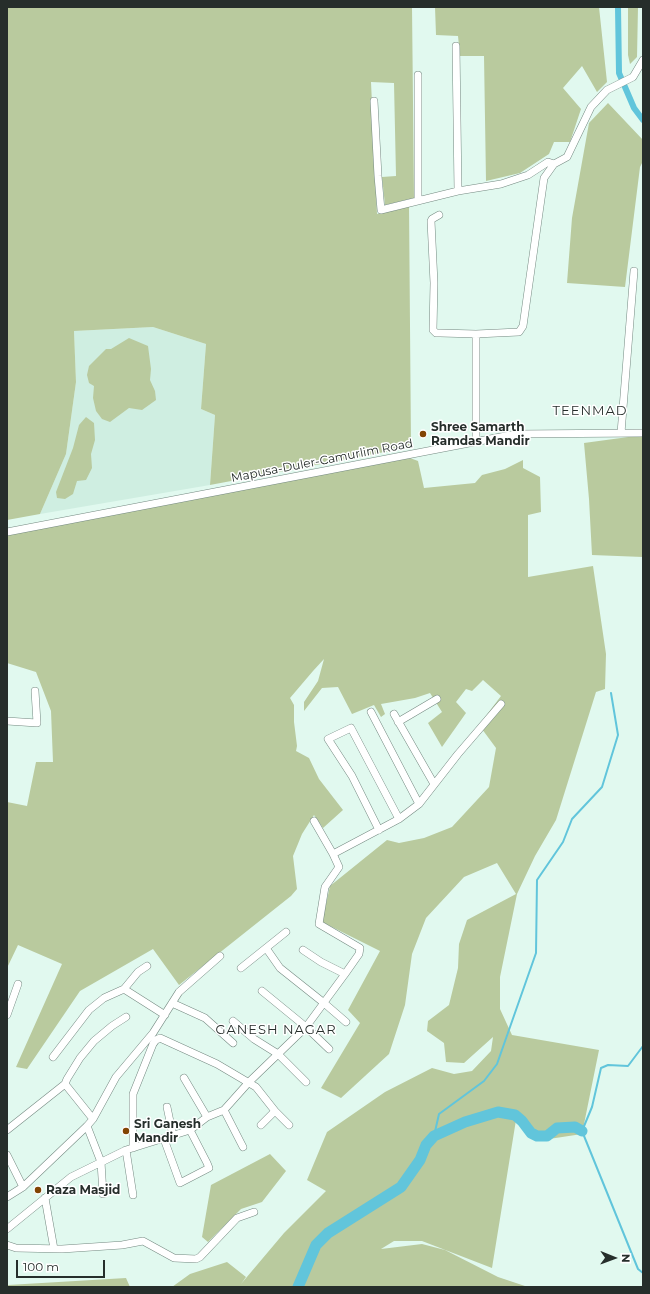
<!DOCTYPE html>
<style>
body{margin:0}
#map{position:relative;width:650px;height:1294px;overflow:hidden;background:#e1f9ef;font-family:Montserrat,sans-serif}
canvas{display:block}
.frame{position:absolute;inset:0;border:8px solid #262e2b;pointer-events:none}
.north{position:absolute;left:594px;top:1238px;width:40px;height:40px;-webkit-text-stroke:3px #fff;paint-order:stroke;rotate:91deg;font-size:11px;font-weight:700;line-height:16px;text-align:center;color:#262e2b}
.north::after{content:'';display:block;margin:auto;width:14px;height:18px;background:#262e2b;clip-path:polygon(50% 0,100% 100%,50% 72%,0 100%)}
.scale{position:absolute;left:16px;top:1260px;width:89px;height:18px;box-sizing:border-box;border:2px solid #262e2b;border-top:0;padding-left:5px;font-size:12px;line-height:14px;white-space:nowrap;color:#262e2b;-webkit-text-stroke:3px #fff;paint-order:stroke}
</style>
<div id="map">
<canvas width="650" height="1294"></canvas>
<div class="frame"></div>
<div class="north">N</div>
<div class="scale">100 m</div>
</div>
<script>
const ctx = document.querySelector('canvas').getContext('2d');
ctx.lineJoin = 'round';
function fill(path, color) { ctx.fillStyle = color; ctx.fill(path, 'evenodd'); }
const shape = rows => new Path2D(rows.map(r => 'M' + r).join(''));
function stroke(path, color, width, dash) { ctx.strokeStyle = color; ctx.lineWidth = width; ctx.lineCap = dash ? 'butt' : 'round'; ctx.setLineDash(dash || []); ctx.stroke(path); }
function drawText(font, color, halo, rows, align = 'center') {
  ctx.font = font + ' Montserrat,sans-serif'; ctx.lineWidth = 3; ctx.setLineDash([]); ctx.textBaseline = 'middle'; ctx.strokeStyle = halo; ctx.fillStyle = color; for (const [text, x, y, turn = 0] of rows) {
    ctx.save(); ctx.translate(x, y); ctx.rotate((+turn || 0) * Math.PI / 180); ctx.textAlign = isNaN(turn) ? turn : align; if (halo) ctx.strokeText(text, 0, 0); ctx.fillText(text, 0, 0); ctx.restore();
  }
}
fill(shape([
 [153,327,206,344,201,409,215,415,210,485,40,514,66,454,76,382,74,331]
]), '#cfeee1');
fill(shape([
 [7,7,412,7,414,198,385,205,382,177,396,176,394,83,371,82,377,214,409,204,411,447,210,485,215,415,201,409,206,344,153,327,74,331,76,382,66,454,40,514,7,520],
 [435,7,599,7,607,82,597,92,582,66,563,88,581,109,570,142,554,142,549,154,520,173,486,181,484,56,460,56,458,36,436,35],
 [628,7,638,7,637,57,630,64,628,55],
 [608,103,643,140,643,161,640,167,625,287,567,283,572,218,589,123],
 [129,338,148,346,151,369,150,380,155,391,156,400,142,410,129,408,110,422,102,419,96,411,93,398,94,386,89,383,87,375,89,366,106,349,111,349],
 [86,417,94,423,95,440,91,454,92,468,86,480,77,481,73,494,65,499,57,498,56,492,73,448,79,425],
 [643,435,643,557,592,555,589,499,584,443],
 [410,458,418,461,424,488,475,483,482,475,505,469,523,460,523,468,540,477,541,512,528,515,528,577,593,566,606,654,605,689,596,692,556,820,535,856,517,894,500,977,500,1009,512,1035,599,1050,582,1134,549,1139,530,1137,516,1120,492,1268,422,1241,394,1241,381,1249,422,1244,445,1250,498,1277,528,1287,172,1287,190,1274,227,1262,246,1277,241,1284,284,1233,326,1191,307,1180,327,1132,385,1092,432,1068,454,1074,472,1071,491,1051,493,1037,464,1063,446,1062,444,1043,427,1031,428,1021,449,1005,458,968,459,944,467,920,516,894,497,863,464,877,426,918,412,954,405,1005,389,1054,341,1098,321,1088,360,1023,348,1010,380,951,322,922,330,886,387,840,399,843,424,838,452,827,489,787,496,748,479,725,501,696,483,680,472,691,466,689,456,702,466,713,442,747,428,723,442,712,430,693,415,698,381,704,385,714,381,717,374,705,352,714,338,687,322,688,304,711,304,702,318,681,324,659,313,671,290,698,294,705,294,722,297,746,296,751,309,758,319,779,343,810,323,828,314,815,302,834,293,856,297,889,291,896,179,985,153,949,80,991,27,1069,16,1067,62,964,18,945,7,968,7,802,27,806,36,762,53,762,51,711,36,672,7,663,7,534],
 [270,1154,286,1171,262,1202,241,1209,208,1242,202,1237,211,1185],
 [126,1278,130,1287,8,1287,8,1285]
]), '#b9ca9e');
stroke(shape([
 [643,1046,628,1066,608,1065,601,1068,592,1107,582,1131,638,1269,643,1273],
 [434,1136,439,1114,484,1081,497,1064,536,953,537,880,563,842,572,819,602,787,618,735,611,693]
]), '#61c5db', 2);
stroke(shape([
 [618,7,619,73,634,108,643,120]
]), '#61c5db', 6);
stroke(shape([
 [298,1287,316,1245,328,1233,401,1187,420,1160,426,1145,434,1136,465,1122,498,1112,515,1115,522,1121,531,1133,537,1136,547,1136,557,1128,575,1127,582,1131]
]), '#61c5db', 11);
const minor = shape([
 [456,46,458,191],
 [418,75,418,201],
 [374,101,378,176,381,210,458,191,501,184,528,175,548,162,554,164],
 [439,215,432,219,431,221,434,283,433,330,436,333,440,333,476,334],
 [621,433,634,271],
 [476,442,476,334,519,332,523,326,544,178,554,164,567,157,591,107,607,90,633,77,643,60],
 [7,532,516,434,643,433],
 [371,712,419,804],
 [394,714,434,784],
 [7,721,37,723,35,691],
 [398,722,437,699],
 [379,830,352,776,328,739,351,728,399,819],
 [333,854,399,819,419,804,458,754,501,704],
 [266,948,280,968,324,1003,346,1022],
 [303,950,321,962,345,974],
 [241,968,286,932],
 [124,989,165,1015],
 [262,991,306,1027,329,1049],
 [172,1003,205,1018,233,1043],
 [7,1015,18,984],
 [233,1021,254,1039,278,1054,306,1082],
 [53,1057,89,1010,104,998,124,989,138,972,147,966],
 [184,1078,207,1117],
 [65,1084,93,1119],
 [167,1107,173,1136],
 [224,1110,243,1147],
 [275,1111,289,1125],
 [87,1126,101,1162,103,1194],
 [7,1130,65,1084,67,1079,80,1058,94,1041,112,1026,126,1017],
 [164,1139,180,1183,209,1168,207,1163,190,1130],
 [133,1148,133,1094,153,1044,156,1040,160,1038,217,1064,256,1087,275,1111,261,1125],
 [126,1150,133,1195],
 [7,1155,23,1187],
 [7,1197,23,1187,87,1126,93,1119,116,1077,153,1033,179,992,220,956],
 [45,1198,54,1249],
 [7,1229,71,1177,126,1150,190,1130,207,1117,224,1110,249,1082,306,1027,345,974,359,954,360,948,319,924,325,887,339,867,333,854,314,821],
 [7,1245,16,1248,62,1249,122,1245,143,1241,174,1258,196,1259,200,1257,237,1218,254,1212]
]);
stroke(minor, '#748981', 8);
stroke(minor, '#fff', 7);
for (const [x, y, r, color] of [
 [423,434,4,"#824403"],
 [126,1131,4,"#824403"],
 [38,1190,4,"#824403"]
]) { const dot = new Path2D(); dot.arc(x, y, r, 0, 2 * Math.PI); ctx.fillStyle = color; ctx.fill(dot); stroke(dot, '#fff', 1.5); }
drawText('bold 12px', '#262e2b', '#fff', [
 ["Shree Samarth",431,427],
 ["Ramdas Mandir",431,441],
 ["Sri Ganesh",134,1124],
 ["Mandir",134,1138],
 ["Raza Masjid",46,1190]
], 'left');
drawText('12px', '#262e2b', '#fff', [
 ["Mapusa-Duler-Camurlim Road",322,461,-11]
]);
ctx.letterSpacing = '1px';
drawText('13px', '#262e2b', '#fff', [
 ["TEENMAD",590,411],
 ["GANESH NAGAR",276,1030]
]);
ctx.letterSpacing = '0px';
</script>
